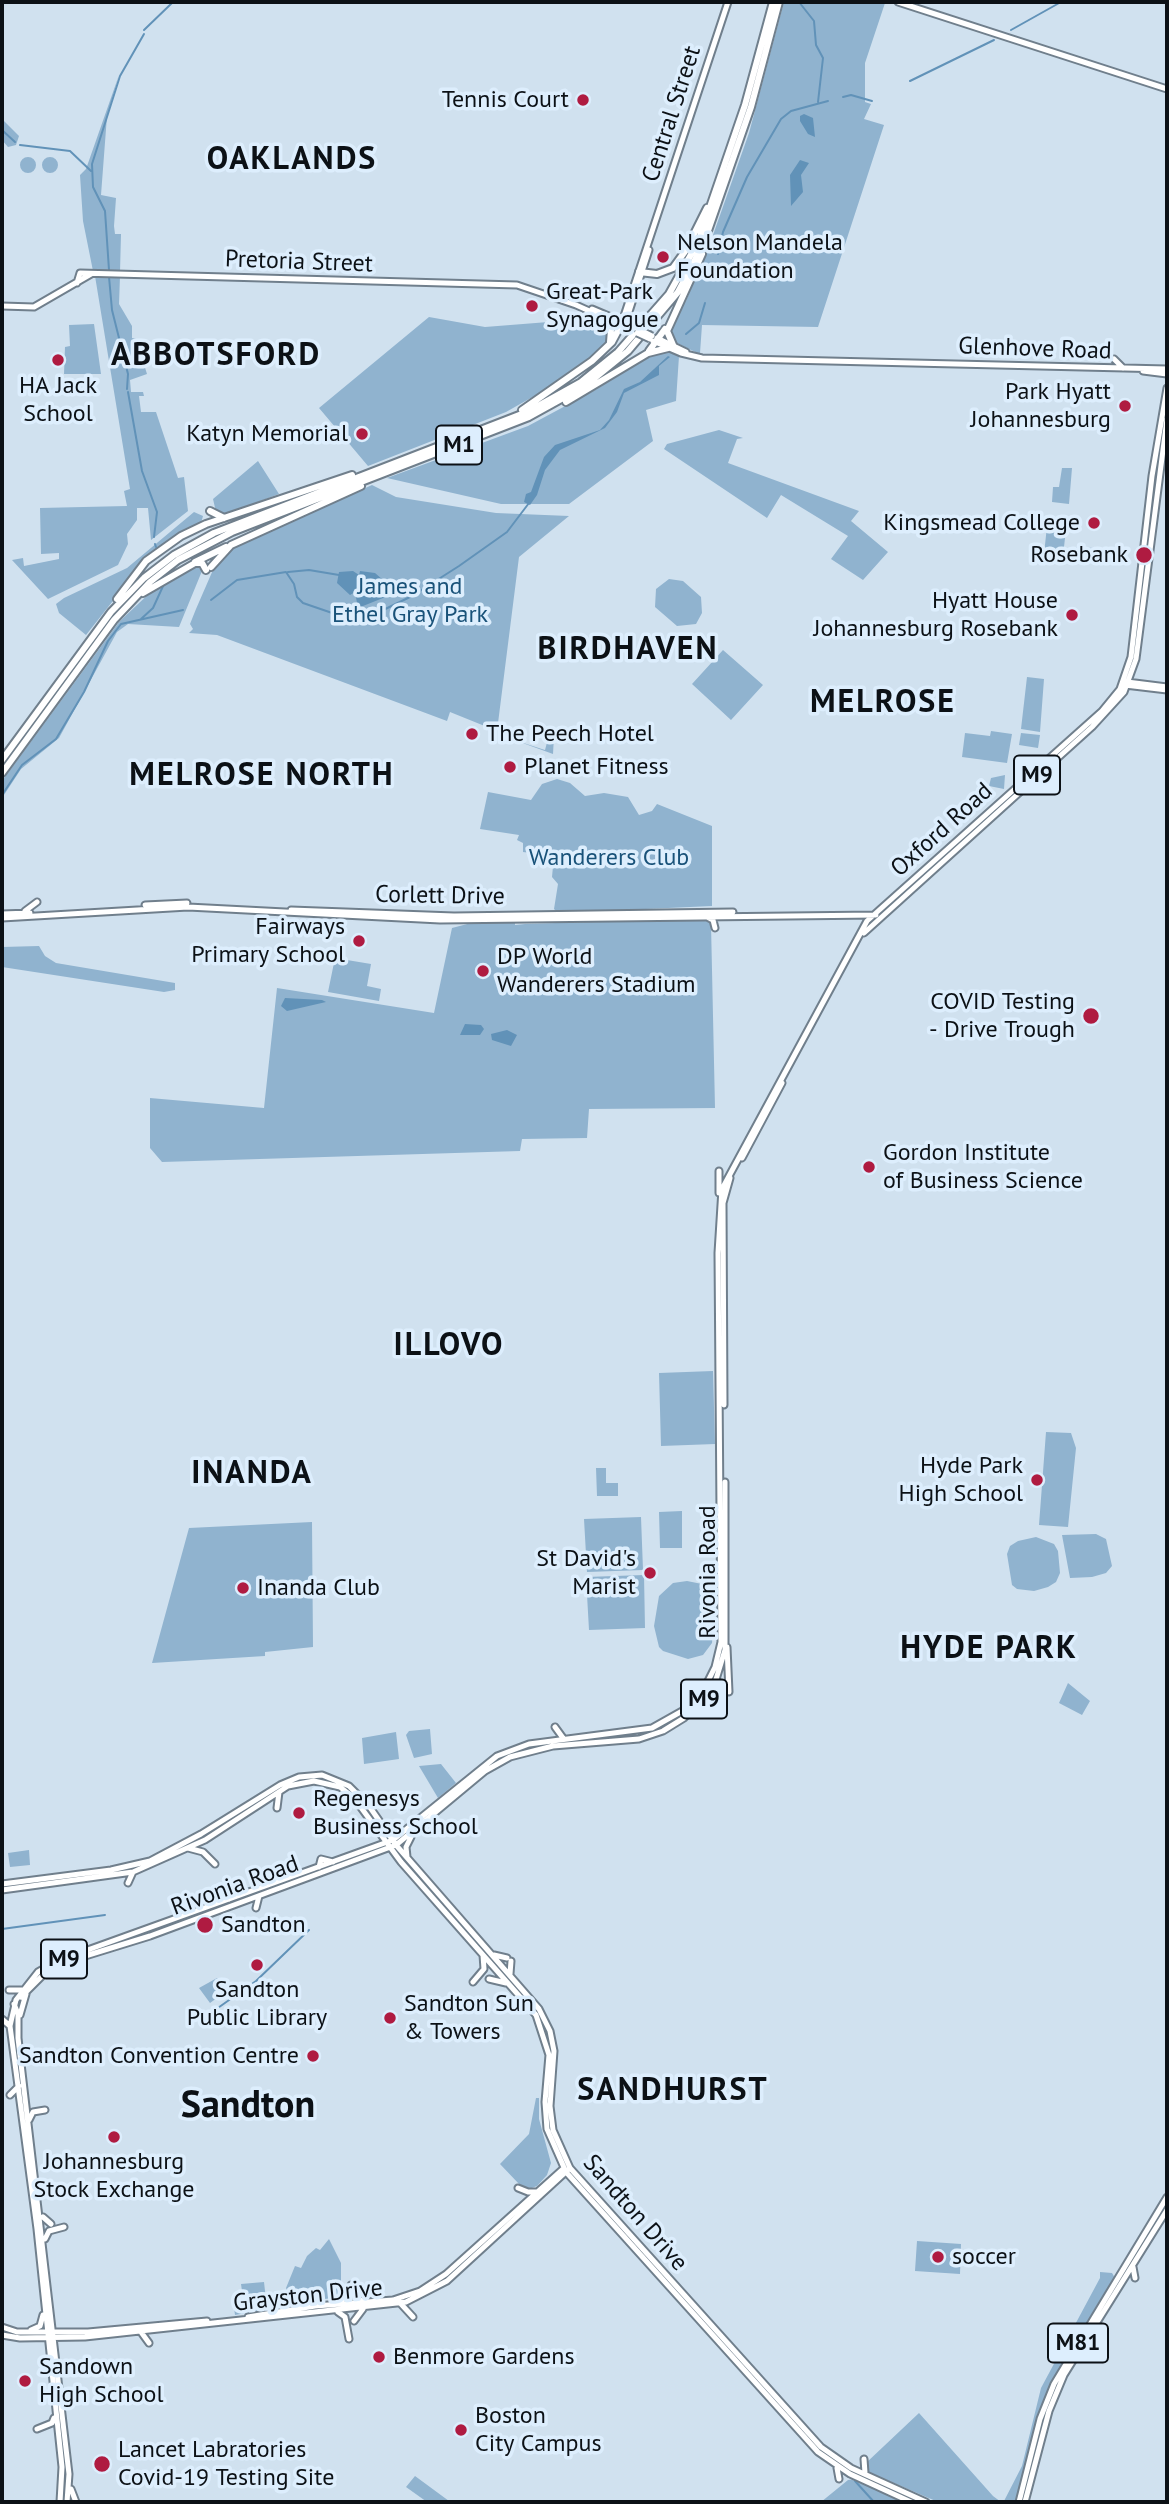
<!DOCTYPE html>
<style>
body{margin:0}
#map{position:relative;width:1169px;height:2504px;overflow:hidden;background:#d0e1ef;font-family:"PT Sans",sans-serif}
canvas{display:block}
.frame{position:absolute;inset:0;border:4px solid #0c1116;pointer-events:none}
</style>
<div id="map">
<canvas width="1169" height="2504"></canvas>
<div class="frame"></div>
</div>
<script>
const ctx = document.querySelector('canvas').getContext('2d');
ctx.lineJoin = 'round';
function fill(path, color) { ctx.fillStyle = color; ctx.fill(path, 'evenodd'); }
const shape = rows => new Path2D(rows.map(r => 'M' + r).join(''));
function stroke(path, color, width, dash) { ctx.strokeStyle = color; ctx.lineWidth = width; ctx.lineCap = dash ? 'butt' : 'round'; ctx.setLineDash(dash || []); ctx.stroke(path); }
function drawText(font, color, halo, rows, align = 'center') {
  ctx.font = font + ' "PT Sans",sans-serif'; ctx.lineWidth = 7; ctx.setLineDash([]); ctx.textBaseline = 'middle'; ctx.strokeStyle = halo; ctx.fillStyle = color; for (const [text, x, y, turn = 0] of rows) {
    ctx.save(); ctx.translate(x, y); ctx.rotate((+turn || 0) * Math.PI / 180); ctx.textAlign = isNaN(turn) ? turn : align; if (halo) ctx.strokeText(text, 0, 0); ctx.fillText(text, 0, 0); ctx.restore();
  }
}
fill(shape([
 [784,2,885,3,865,63,865,102,871,104,864,119,884,125,818,327,702,325,700,353,697,353,673,341,669,329,686,301,713,235,749,133],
 [119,75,107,116,101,195,116,198,114,226,115,234,121,234,120,272,93,271,83,221,80,175,86,169],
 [2,119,19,136,16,145,8,147,2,140],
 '42 165a8 8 0 1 1 16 0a8 8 0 1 1-16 0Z',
 '20 165a8 8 0 1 1 16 0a8 8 0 1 1-16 0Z',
 [95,276,120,276,119,304,132,326,132,338,136,339,147,374,130,380,131,392,143,392,144,396,139,396,141,412,156,412,178,478,184,477,188,511,151,540,148,508,137,508,137,520,127,534,128,544,118,565,48,599,12,560,23,558,24,566,59,559,59,553,41,554,40,508,127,506,124,491,130,489],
 [429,317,485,327,599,318,610,334,604,346,563,380,529,399,506,412,368,466,319,408],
 [94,324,101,374,64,374,65,347,70,346,69,325],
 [666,350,679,356,676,401,646,410,653,441,569,504,501,504,387,478,528,426,597,389,649,354],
 [719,430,743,438,737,439,728,463,859,511,851,521,888,552,863,580,831,559,848,536,781,495,767,518,664,449,667,444],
 [258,461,279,494,221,516,216,512,213,499],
 [1062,468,1072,468,1069,504,1052,502,1053,487,1059,487],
 [372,485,396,497,496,513,569,516,519,557,497,731,450,712,447,721,217,635,189,633,193,629,190,624,196,609,216,563,232,548],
 [194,512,203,516,201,523,173,537,146,559,86,635,59,613,56,604,64,598,127,568],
 [1048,517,1067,520,1063,556,1044,554],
 [1076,547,1112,549,1110,563,1075,559],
 [197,566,202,571,179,627,128,624,117,632,59,738,21,769,2,798,2,781,119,622,155,588],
 [669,579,683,581,701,597,702,613,696,624,677,626,655,607,656,589],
 [723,650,763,685,731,720,692,684],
 [1027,677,1044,679,1040,732,1021,729],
 [506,730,516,734,511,739,545,750,549,735,554,736,553,754,506,737],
 [991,731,1012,734,1007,763,962,757,965,733,990,736],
 [1021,733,1040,735,1038,748,1019,745],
 [1005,775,1004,789,989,786,991,778],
 [557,779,570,783,585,796,604,793,628,797,639,815,652,811,657,804,712,826,712,906,558,913,554,909,558,884,552,877,554,856,523,852,523,843,517,840,519,835,480,829,488,792,531,800,542,784],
 [681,919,707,920,711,924,715,1108,589,1109,587,1138,522,1139,520,1151,162,1162,150,1148,150,1098,264,1108,277,988,434,1013,452,928,475,922,515,921,515,925,525,924],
 [39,946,45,956,56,963,175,983,175,990,164,992,2,967,2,947],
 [335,958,371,964,367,986,381,989,379,1001,328,992],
 [713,1371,715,1444,661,1446,659,1373],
 [1046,1432,1071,1433,1076,1448,1068,1527,1039,1525],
 [596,1468,606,1468,606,1483,618,1483,618,1496,597,1496],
 [682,1511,682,1548,660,1548,659,1512],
 [641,1517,643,1570,587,1572,584,1519],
 [312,1522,313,1647,265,1652,265,1656,152,1663,189,1528],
 [1096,1534,1106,1539,1112,1566,1106,1573,1092,1577,1070,1578,1062,1535],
 [1036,1537,1054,1544,1058,1551,1060,1573,1056,1582,1048,1587,1034,1591,1017,1589,1012,1585,1007,1554,1010,1546,1018,1541],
 [644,1575,645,1628,589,1630,586,1577],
 [687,1581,702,1584,714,1594,715,1604,712,1643,703,1655,688,1659,663,1651,659,1647,654,1626,659,1596,673,1583],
 [1068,1683,1090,1701,1082,1715,1059,1703],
 [430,1729,432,1754,414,1758,406,1735,409,1731],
 [396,1732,399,1759,364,1764,362,1738],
 [441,1764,456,1783,438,1798,419,1766],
 [29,1850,30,1865,10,1867,8,1853],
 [217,1978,228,1981,232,1987,210,2003,199,1988],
 [536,2098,539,2098,539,2119,551,2163,547,2175,537,2186,529,2189,519,2184,500,2164,529,2134],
 [329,2239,341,2263,341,2296,294,2305,286,2288,295,2266,301,2268,307,2256,316,2248,320,2250],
 [917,2241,961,2244,960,2274,915,2271],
 [1100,2272,1112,2273,1115,2278,1049,2391,1017,2502,938,2502,866,2471,866,2463,919,2413,993,2496,1001,2502,1004,2501,1022,2466,1041,2388,1100,2278],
 [264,2282,267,2309,235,2315,233,2300,243,2298,241,2284],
 [415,2476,449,2501,449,2502,427,2502,406,2487],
 [855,2479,903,2502,821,2502,848,2480]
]), '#90b3cf');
fill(shape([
 [804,114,813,118,815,137,808,134,800,121,800,116],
 [800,160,809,163,801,175,803,192,791,206,790,175],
 [668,356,670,357,659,366,659,375,624,393,617,412,605,428,560,450,545,470,537,495,530,505,524,502,526,494,531,492,544,457,555,445,600,430,609,420,624,389,640,382],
 [353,571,359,575,360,571,375,573,390,586,393,594,358,608,355,592,350,595,337,583,339,572],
 [285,998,322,1000,326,1002,287,1011,281,1006],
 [465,1024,481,1025,484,1029,480,1035,460,1035],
 [507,1030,517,1035,511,1046,492,1040,491,1034]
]), '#6192b8');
stroke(shape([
 [799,2,814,21,816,45,823,58,818,102],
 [144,30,173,2],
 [1011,30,1061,2],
 [910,81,994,40],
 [843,97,851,95,872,101],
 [2,130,15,142],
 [20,145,70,151,91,171],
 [718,254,723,232,747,177,781,119,791,111,828,101],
 [109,270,105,211,93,187,92,164,120,76,144,34],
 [109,277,112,310,128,374,127,389],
 [686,334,699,323,705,303],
 [128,392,142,471,157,512,154,537],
 [155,544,156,547],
 [288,572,309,570,339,575],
 [211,600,237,580,286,572,294,584,297,597,303,603,338,615,373,615,412,596,459,566,507,532,529,503],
 [141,619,153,608,164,584],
 [2,795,22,765,56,739,84,692,108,641,121,624,183,610],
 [2,1929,105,1915],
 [215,2010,256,1981,309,1930],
 [855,2481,874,2502]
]), '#6192b8', 2);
const major = shape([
 [898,2,1167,89],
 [77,283,80,273,517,285,576,305,634,331],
 [2,306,34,307,91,274],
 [592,309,625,323],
 [621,325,728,2],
 [624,327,649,250],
 [657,338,686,352],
 [653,341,681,353,702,358,1167,369],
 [1114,359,1123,368],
 [1143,371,1167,374],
 [1127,682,1167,687],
 [1125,685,1167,690],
 [145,905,187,903],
 [291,910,454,916,733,912],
 [25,911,37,902],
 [2,914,30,913],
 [707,917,713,920,715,928],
 [2,918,188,907,440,920,876,915],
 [864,933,1092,727,1124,692,1136,659,1167,419],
 [742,1158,782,1083],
 [719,1193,719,1171],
 [724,1405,723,1203,730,1178],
 [727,1647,729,1692],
 [555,1727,563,1738],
 [277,1808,279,1792],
 [188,1848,203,1852,215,1864],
 [407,1857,406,1847,411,1837],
 [319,1867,321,1859,333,1862],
 [128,1883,133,1872],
 [2,1884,111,1870,150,1861,201,1834,280,1785,299,1777,322,1775,349,1786,369,1806,396,1845,539,2009,550,2031,554,2051,550,2106,553,2130,570,2168,821,2447,851,2468,926,2502],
 [2,1890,133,1872,205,1840,288,1786,314,1781,340,1787,354,1798,401,1862,536,2015,549,2055,545,2102,547,2129,566,2172,818,2452,850,2474,911,2502],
 [229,1899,233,1895,231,1885],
 [256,1908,259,1896],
 [494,1955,507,1958],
 [510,1974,511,1961],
 [489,1979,506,1983],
 [473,1982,484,1969,483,1955],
 [9,1990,22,1990],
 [21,1997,44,1974,69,1961,150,1936,396,1845,485,1771,510,1757,553,1746,639,1739,663,1731,684,1718,714,1686,725,1650,725,1482],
 [14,2004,18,2014,18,2038,69,2474,67,2502],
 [20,2015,26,1994],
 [2,2019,10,2026],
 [10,2095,19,2086],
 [29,2120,33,2112,45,2110],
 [518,2188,528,2192,538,2192],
 [43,2217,51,2224],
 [45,2239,49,2231,64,2227],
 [1133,2267,1135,2278],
 [351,2285,355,2297,362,2301],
 [275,2301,286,2309],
 [335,2303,343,2299,347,2289],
 [401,2304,413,2317],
 [338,2312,345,2317,349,2339],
 [248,2317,315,2306,393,2300,420,2291,446,2274,564,2168],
 [354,2321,363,2309],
 [2,2327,17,2332,88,2332,207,2321],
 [31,2330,40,2326,43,2315],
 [141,2332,149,2343],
 [2,2335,20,2338,85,2337,406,2302,447,2281,568,2170],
 [37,2429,52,2423,54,2418],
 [864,2459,865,2473],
 [837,2468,839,2479],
 [71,2489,76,2502],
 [60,2502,62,2467,37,2229,10,2026,16,2000,38,1972,57,1961,393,1840,497,1756,529,1744,652,1728,684,1710,705,1687,715,1667,721,1642,718,1253,722,1189,867,921,1102,711,1120,689,1131,657,1152,476,1167,388],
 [1019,2502,1040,2419,1054,2384,1167,2197],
 [1025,2502,1049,2411,1064,2375,1167,2210]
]);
const highway = shape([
 [639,272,657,274,673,268,686,250,707,208],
 [604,318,611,330,610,342],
 [673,345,667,331,702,254],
 [649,351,665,329],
 [566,402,648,353,668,348],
 [522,410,592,361,612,342,621,325],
 [210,511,224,518],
 [195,562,226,547],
 [211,567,231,545,361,486],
 [143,593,195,563,202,563,206,570],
 [117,599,146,561,181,536,206,524,352,475],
 [2,760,111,612,144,578,174,555,214,533,527,412,581,382,618,352,669,294,698,242,745,105,773,2],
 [2,773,114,620,150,582,178,560,232,532,529,417,585,386,628,351,678,292,703,245,751,107,779,2]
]);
stroke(major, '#707f8c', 9);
stroke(highway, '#707f8c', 10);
stroke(major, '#fff', 5);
stroke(highway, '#fff', 6);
const majorBridge = shape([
 [634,327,652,336],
 [637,333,650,339]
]);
stroke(majorBridge, '#707f8c', 9, []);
stroke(majorBridge, '#fff', 5);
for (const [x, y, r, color] of [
 [583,100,7,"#af1b41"],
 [663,257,7,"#af1b41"],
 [532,306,7,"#af1b41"],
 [58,360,7,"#af1b41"],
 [1125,406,7,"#af1b41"],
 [362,434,7,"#af1b41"],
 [1094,523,7,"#af1b41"],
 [1144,555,9,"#af1b41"],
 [1072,615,7,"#af1b41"],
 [472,734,7,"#af1b41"],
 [510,767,7,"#af1b41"],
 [359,941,7,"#af1b41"],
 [483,971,7,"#af1b41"],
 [1091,1016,9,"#af1b41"],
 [869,1167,7,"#af1b41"],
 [1037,1480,7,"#af1b41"],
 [650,1573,7,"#af1b41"],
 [243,1588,7,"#af1b41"],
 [299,1813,7,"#af1b41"],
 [205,1925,9,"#af1b41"],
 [257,1965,7,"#af1b41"],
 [390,2018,7,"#af1b41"],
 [313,2056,7,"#af1b41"],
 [114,2137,7,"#af1b41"],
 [938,2257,7,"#af1b41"],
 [379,2357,7,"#af1b41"],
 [25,2381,7,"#af1b41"],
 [461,2430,7,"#af1b41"],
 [102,2464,9,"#af1b41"]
]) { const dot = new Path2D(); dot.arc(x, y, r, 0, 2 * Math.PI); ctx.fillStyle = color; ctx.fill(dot); stroke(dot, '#ddeefd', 2.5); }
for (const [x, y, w] of [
 [459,445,46],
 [1037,775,46],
 [704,1699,46],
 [64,1959,46],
 [1078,2343,60]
]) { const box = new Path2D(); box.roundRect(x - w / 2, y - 19.5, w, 39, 5); ctx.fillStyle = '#ddeefd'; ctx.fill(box); stroke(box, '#0c1116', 2); }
drawText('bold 23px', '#0c1116', null, [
 ["M1",459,445],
 ["M9",1037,775],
 ["M9",704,1699],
 ["M9",64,1959],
 ["M81",1078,2343]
]);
drawText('24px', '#0c1116', '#ddeefd', [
 ["Tennis Court",569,100,"right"],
 ["Nelson Mandela",677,243],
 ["Foundation",677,271],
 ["Great-Park",546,292],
 ["Synagogue",546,320],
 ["HA Jack",58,386,"center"],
 ["School",58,414,"center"],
 ["Park Hyatt",1111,392,"right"],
 ["Johannesburg",1111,420,"right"],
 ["Katyn Memorial",348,434,"right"],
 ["Kingsmead College",1080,523,"right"],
 ["Rosebank",1128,555,"right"],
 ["Hyatt House",1058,601,"right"],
 ["Johannesburg Rosebank",1058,629,"right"],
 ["The Peech Hotel",486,734],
 ["Planet Fitness",524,767],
 ["Fairways",345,927,"right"],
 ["Primary School",345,955,"right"],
 ["DP World",497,957],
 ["Wanderers Stadium",497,985],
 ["COVID Testing",1075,1002,"right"],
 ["- Drive Trough",1075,1030,"right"],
 ["Gordon Institute",883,1153],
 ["of Business Science",883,1181],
 ["Hyde Park",1023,1466,"right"],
 ["High School",1023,1494,"right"],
 ["St David's",636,1559,"right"],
 ["Marist",636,1587,"right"],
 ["Inanda Club",257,1588],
 ["Regenesys",313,1799],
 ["Business School",313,1827],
 ["Sandton",221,1925],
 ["Sandton",257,1990,"center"],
 ["Public Library",257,2018,"center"],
 ["Sandton Sun",404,2004],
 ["& Towers",404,2032],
 ["Sandton Convention Centre",299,2056,"right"],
 ["Johannesburg",114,2162,"center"],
 ["Stock Exchange",114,2190,"center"],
 ["soccer",952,2257],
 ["Benmore Gardens",393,2357],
 ["Sandown",39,2367],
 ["High School",39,2395],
 ["Boston",475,2416],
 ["City Campus",475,2444],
 ["Lancet Labratories",118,2450],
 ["Covid-19 Testing Site",118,2478]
], 'left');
drawText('24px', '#0c1116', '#ddeefd', [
 ["Central Street",672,114,-72],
 ["Pretoria Street",299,262,2],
 ["Glenhove Road",1035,349,2],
 ["Oxford Road",942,830,-42],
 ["Corlett Drive",440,896,1],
 ["Rivonia Road",708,1572,-90],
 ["Rivonia Road",235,1886,-20],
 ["Sandton Drive",635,2213,49],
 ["Grayston Drive",308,2296,-6]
]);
drawText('24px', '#195279', '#ddeefd', [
 ["James and",410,587],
 ["Ethel Gray Park",410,615],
 ["Wanderers Club",609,858]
]);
ctx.letterSpacing = '2px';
drawText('bold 32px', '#0c1116', '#ddeefd', [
 ["OAKLANDS",292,160],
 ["ABBOTSFORD",216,356],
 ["BIRDHAVEN",628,650],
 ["MELROSE",883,703],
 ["MELROSE NORTH",262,776],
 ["ILLOVO",449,1346],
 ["INANDA",252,1474],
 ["HYDE PARK",989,1649],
 ["SANDHURST",673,2091]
]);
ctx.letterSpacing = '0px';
drawText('bold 38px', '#0c1116', '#ddeefd', [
 ["Sandton",248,2106]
]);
</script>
